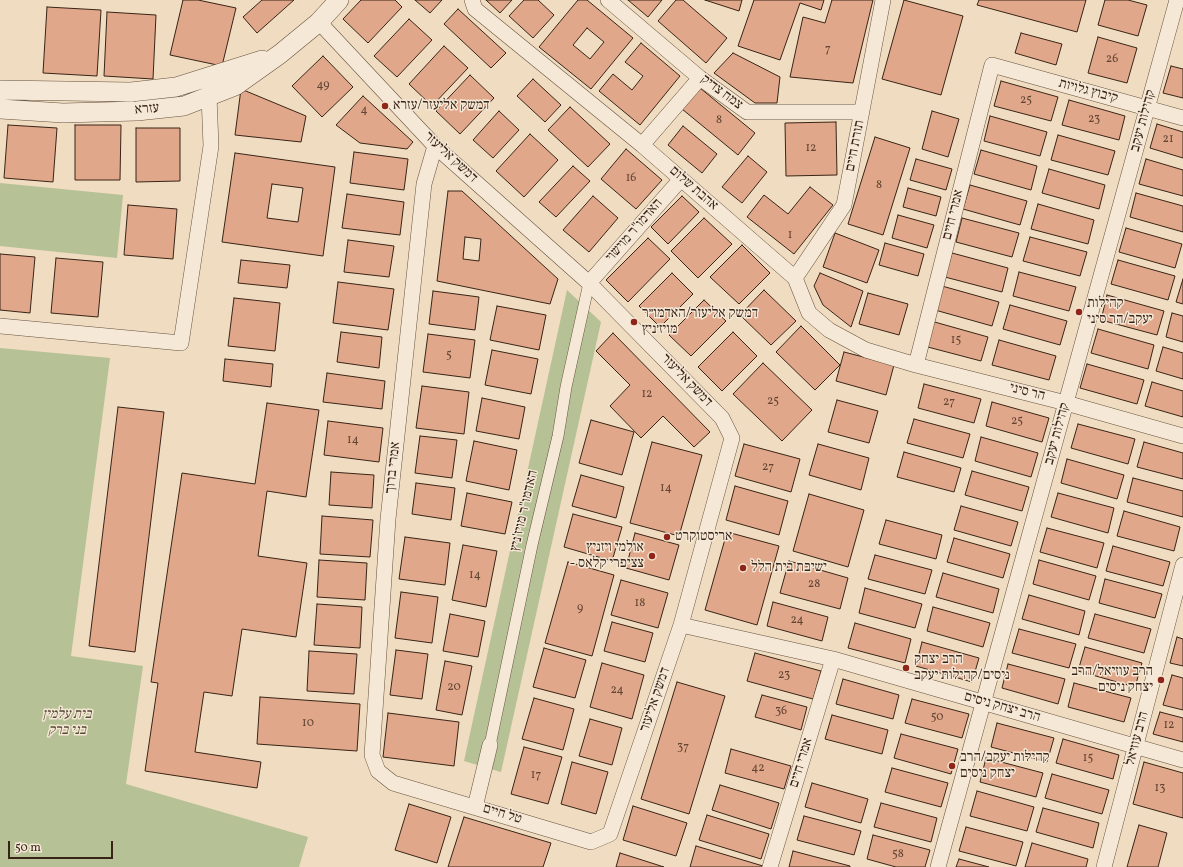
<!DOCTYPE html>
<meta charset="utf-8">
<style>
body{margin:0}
#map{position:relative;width:1183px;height:867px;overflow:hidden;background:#f0dcc0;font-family:Vollkorn,serif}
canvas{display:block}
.scale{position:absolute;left:8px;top:841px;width:105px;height:18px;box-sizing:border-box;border:2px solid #382416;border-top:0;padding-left:5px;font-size:12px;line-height:14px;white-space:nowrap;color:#382416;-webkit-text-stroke:3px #f5e8d6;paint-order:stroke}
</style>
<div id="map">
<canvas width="1183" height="867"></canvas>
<div class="scale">50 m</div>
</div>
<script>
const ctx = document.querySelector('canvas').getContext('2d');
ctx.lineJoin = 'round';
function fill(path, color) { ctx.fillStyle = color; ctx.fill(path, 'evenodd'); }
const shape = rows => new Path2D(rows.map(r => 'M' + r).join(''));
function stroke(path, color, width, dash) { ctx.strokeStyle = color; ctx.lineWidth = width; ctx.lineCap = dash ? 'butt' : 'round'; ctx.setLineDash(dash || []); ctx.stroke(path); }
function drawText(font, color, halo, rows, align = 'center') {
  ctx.font = font + ' Vollkorn,"Frank Ruhl Libre",serif'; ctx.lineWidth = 3; ctx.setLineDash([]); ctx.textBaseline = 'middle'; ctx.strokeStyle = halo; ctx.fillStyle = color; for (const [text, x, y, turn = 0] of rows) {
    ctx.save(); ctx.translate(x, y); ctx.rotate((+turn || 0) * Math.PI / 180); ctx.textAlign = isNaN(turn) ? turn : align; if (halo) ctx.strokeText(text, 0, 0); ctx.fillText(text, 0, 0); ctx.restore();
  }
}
fill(shape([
 [0,183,123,195,117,258,0,246],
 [567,290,601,322,501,772,464,761],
 [0,348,110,358,71,656,143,666,126,784,308,837,299,867,0,867]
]), '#b6c195');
const building = shape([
 [183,0,198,0,236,8,222,66,170,55,183,0],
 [262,0,294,0,257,33,243,17,262,0],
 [361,0,395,0,402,7,368,43,343,19,361,0],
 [415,0,442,0,430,13,415,0],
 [486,0,512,0,500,13,486,0],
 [524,0,538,0,554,15,533,38,509,16,524,0],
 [578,0,587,0,633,38,591,89,539,47,578,0],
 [587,28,604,42,590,59,573,45,587,28],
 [628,0,662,0,648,17,628,0],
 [676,0,683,0,727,38,706,63,658,21,676,0],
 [705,0,742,0,739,11,705,0],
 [754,0,824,0,821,10,800,3,780,60,738,46,754,0],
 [832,0,873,0,853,83,790,77,803,17,825,23,832,0],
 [904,0,963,16,941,95,882,79,904,0],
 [979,0,1086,0,1077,32,977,5,979,0],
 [1105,0,1128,0,1147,5,1138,36,1098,25,1105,0],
 [47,7,101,10,97,76,43,73,47,7],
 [458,9,506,53,491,68,444,24,458,9],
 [107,12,156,15,153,79,104,76,107,12],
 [409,19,432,40,397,77,374,56,409,19],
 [1021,33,1062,44,1056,65,1015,53,1021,33],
 [1098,37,1137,48,1127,83,1088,73,1098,37],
 [641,43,680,76,640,125,599,91,613,74,632,90,643,76,625,62,641,43],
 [444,46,468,68,432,106,409,84,444,46],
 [733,53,780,77,777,103,755,103,714,73,733,53],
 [323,56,353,87,322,117,292,86,323,56],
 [1171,66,1183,69,1183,98,1163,93,1171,66],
 [470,75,494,98,460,134,436,111,470,75],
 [533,79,561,105,545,122,517,96,533,79],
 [1001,81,1058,97,1051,121,994,106,1001,81],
 [700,88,755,133,738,155,682,109,700,88],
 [241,89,306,116,301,142,235,135,241,89],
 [363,96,413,142,407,149,360,143,336,125,363,96],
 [1069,100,1125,116,1119,140,1062,125,1069,100],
 [570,107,610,144,588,167,548,130,570,107],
 [499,111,519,130,493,158,473,140,499,111],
 [932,111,959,119,948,157,922,149,932,111],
 [990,116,1047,132,1040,156,984,141,990,116],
 [836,122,837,175,786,176,785,123,836,122],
 [1157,124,1183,132,1183,158,1150,148,1157,124],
 [8,125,57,128,53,182,4,178,8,125],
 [75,125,121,125,120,180,75,180,75,125],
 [683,126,717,154,702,173,668,145,683,126],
 [136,128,180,128,180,181,136,182,136,128],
 [530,134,558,160,524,197,496,171,530,134],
 [1058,135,1115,151,1108,175,1051,160,1058,135],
 [875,137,910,148,883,235,848,224,875,137],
 [626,149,662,180,636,209,601,179,626,149],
 [981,150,1037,166,1031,190,974,174,981,150],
 [354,152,408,159,404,190,350,183,354,152],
 [235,153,335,167,323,256,222,242,235,153],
 [272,184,303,188,298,222,267,218,272,184],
 [748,156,767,172,742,203,722,187,748,156],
 [916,159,952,169,946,190,910,180,916,159],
 [1146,159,1183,170,1183,196,1139,184,1146,159],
 [573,166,590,181,556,217,539,202,573,166],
 [1049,169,1105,185,1099,209,1042,193,1049,169],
 [970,185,1027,201,1020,225,963,209,970,185],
 [810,187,833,205,794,254,747,217,764,195,788,214,810,187],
 [908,188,941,197,936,216,903,207,908,188],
 [448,191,462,191,558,279,550,304,437,281,448,191],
 [465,237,481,239,479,261,463,259,465,237],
 [1136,193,1183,206,1183,232,1130,217,1136,193],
 [347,194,404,202,400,235,342,228,347,194],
 [593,196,618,218,589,252,563,230,593,196],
 [682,196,699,212,668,244,651,227,682,196],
 [1038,204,1094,220,1088,244,1031,229,1038,204],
 [128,205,177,209,173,259,124,255,128,205],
 [898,215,934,225,927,248,892,238,898,215],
 [704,218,732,244,698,278,671,251,704,218],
 [962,218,1019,233,1012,257,956,242,962,218],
 [1126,228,1182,244,1175,268,1119,252,1126,228],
 [835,233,879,250,867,283,823,267,835,233],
 [1030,237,1087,252,1080,276,1023,261,1030,237],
 [648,238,670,259,628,302,606,280,648,238],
 [348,240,394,246,389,277,344,272,348,240],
 [885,243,924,254,918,276,879,265,885,243],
 [742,245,770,273,739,304,710,277,742,245],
 [952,253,1008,268,1002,292,945,277,952,253],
 [0,254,35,257,30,313,0,310,0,254],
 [56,258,103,262,98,317,51,313,56,258],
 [241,260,290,265,287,288,238,283,241,260],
 [1118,260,1175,276,1168,300,1111,284,1118,260],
 [1019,272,1076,287,1069,311,1013,296,1019,272],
 [672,273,693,294,660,327,639,306,672,273],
 [820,273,863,291,851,327,823,305,814,286,820,273],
 [1183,279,1183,304,1176,302,1183,279],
 [338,282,394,289,388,330,333,323,338,282],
 [942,286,999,302,992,326,935,310,942,286],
 [764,290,796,321,771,345,740,315,764,290],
 [433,291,479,297,475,330,429,324,433,291],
 [868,293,908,304,899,335,859,324,868,293],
 [1107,295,1164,311,1157,335,1101,320,1107,295],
 [234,298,280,303,275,351,228,346,234,298],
 [704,300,726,321,691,356,669,335,704,300],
 [1010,305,1067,321,1060,345,1003,329,1010,305],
 [497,306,546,315,539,350,490,340,497,306],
 [1172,313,1183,316,1183,342,1166,337,1172,313],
 [931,321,988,337,981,361,924,346,931,321],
 [801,326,840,365,815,390,776,352,801,326],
 [1098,329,1154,345,1148,369,1091,353,1098,329],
 [341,332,382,337,379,368,337,362,341,332],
 [733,332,757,356,722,391,698,367,733,332],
 [613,333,710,432,694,447,663,416,641,438,610,406,630,385,596,351,613,333],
 [428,334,475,340,470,378,423,372,428,334],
 [999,340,1056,356,1049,380,992,365,999,340],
 [1163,347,1183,353,1183,379,1156,371,1163,347],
 [492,350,538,359,531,394,485,385,492,350],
 [844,352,894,365,886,395,836,381,844,352],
 [225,359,273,364,271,387,223,381,225,359],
 [763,363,812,410,782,441,733,394,763,363],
 [1087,364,1144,380,1137,404,1080,388,1087,364],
 [327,373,385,381,382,409,323,402,327,373],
 [1152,382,1183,391,1183,417,1145,406,1152,382],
 [924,384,981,399,974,423,918,408,924,384],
 [422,386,469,392,464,434,416,428,422,386],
 [482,398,525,407,519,439,476,431,482,398],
 [837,400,878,411,869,443,828,432,837,400],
 [992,402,1049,418,1042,442,986,426,992,402],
 [267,403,319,410,306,497,267,491,258,556,307,563,296,637,242,629,232,696,204,692,195,752,261,762,257,788,145,771,158,683,151,682,182,473,255,484,267,403],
 [118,407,164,412,135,652,89,646,118,407],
 [914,419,970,434,963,458,907,443,914,419],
 [591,420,634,432,622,475,579,463,591,420],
 [328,421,383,428,379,462,324,455,328,421],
 [1078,424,1135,439,1128,464,1071,448,1078,424],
 [420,436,457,440,452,478,415,473,420,436],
 [981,437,1038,453,1031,477,975,461,981,437],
 [474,441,517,450,509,490,466,481,474,441],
 [652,442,702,455,679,536,630,523,652,442],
 [1144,442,1183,453,1183,479,1137,467,1144,442],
 [744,444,800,459,791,492,735,476,744,444],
 [818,444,869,458,861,490,809,475,818,444],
 [904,452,961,468,954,492,897,477,904,452],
 [1067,459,1124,475,1117,499,1061,483,1067,459],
 [972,471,1029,487,1022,511,965,495,972,471],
 [331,472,374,475,372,508,329,505,331,472],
 [581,475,624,487,616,518,572,506,581,475],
 [1133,478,1183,491,1183,517,1127,502,1133,478],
 [416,483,455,488,451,520,412,514,416,483],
 [735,486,788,501,779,535,726,520,735,486],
 [467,493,512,502,505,534,461,526,467,493],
 [1058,493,1114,508,1108,533,1051,517,1058,493],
 [809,494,864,510,848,567,793,551,809,494],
 [961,506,1018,522,1011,546,954,530,961,506],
 [1124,511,1180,527,1174,551,1117,536,1124,511],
 [573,514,622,527,612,561,564,547,573,514],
 [322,516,373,520,370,557,320,554,322,516],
 [886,520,942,535,936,559,879,544,886,520],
 [1047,528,1104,543,1097,568,1040,552,1047,528],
 [727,532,779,546,757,625,705,610,727,532],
 [635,533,679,545,669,580,626,568,635,533],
 [405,537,450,543,445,585,399,579,405,537],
 [954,538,1010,554,1003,578,947,562,954,538],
 [463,545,497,551,486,607,452,600,463,545],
 [1113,546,1170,562,1163,586,1106,571,1113,546],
 [875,555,932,570,925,594,868,579,875,555],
 [319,560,367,563,365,600,317,597,319,560],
 [1039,560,1096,576,1089,600,1033,584,1039,560],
 [789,561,848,578,840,609,780,593,789,561],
 [568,562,614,575,592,656,545,643,568,562],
 [943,573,999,589,993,613,936,597,943,573],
 [1105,579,1162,594,1155,618,1099,603,1105,579],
 [621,580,668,593,658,628,611,615,621,580],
 [865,588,922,604,915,628,859,613,865,588],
 [401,592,438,597,432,643,395,638,401,592],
 [1029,595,1085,611,1079,635,1022,619,1029,595],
 [773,602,828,617,822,641,767,626,773,602],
 [317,604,362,607,360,648,314,645,317,604],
 [933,607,990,623,983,647,927,631,933,607],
 [450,614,485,621,478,657,443,651,450,614],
 [1095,614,1151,629,1144,653,1088,638,1095,614],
 [612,622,653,633,645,662,604,651,612,622],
 [855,623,911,639,905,663,848,648,855,623],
 [1019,629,1076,644,1069,668,1012,653,1019,629],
 [1177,637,1183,639,1183,666,1170,663,1177,637],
 [922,642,979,658,972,682,916,666,922,642],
 [1085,647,1142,663,1135,687,1078,671,1085,647],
 [544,648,586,660,575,698,533,687,544,648],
 [396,650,428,654,422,699,390,695,396,650],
 [309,651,357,654,354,694,307,691,309,651],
 [755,653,821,671,813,699,747,681,755,653],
 [445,661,472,666,462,715,436,710,445,661],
 [602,663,644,675,632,719,590,707,602,663],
 [1008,664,1065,679,1058,704,1002,688,1008,664],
 [1172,675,1183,678,1183,710,1163,705,1172,675],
 [843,679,899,695,893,719,836,704,843,679],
 [677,682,725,696,689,814,641,799,677,682],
 [1074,683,1131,698,1124,722,1068,707,1074,683],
 [762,695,807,707,801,730,755,717,762,695],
 [260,697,360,704,357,751,257,744,260,697],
 [534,698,574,709,563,750,522,739,534,698],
 [912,699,969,714,962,738,905,723,912,699],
 [1160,712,1183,718,1183,742,1153,734,1160,712],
 [388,713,459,722,454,766,383,757,388,713],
 [832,715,888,730,882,754,825,739,832,715],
 [590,719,622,728,612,765,579,756,590,719],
 [997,723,1054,738,1047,762,991,747,997,723],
 [901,734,958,749,951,774,894,758,901,734],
 [1063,739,1119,755,1113,779,1056,763,1063,739],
 [524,747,562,757,548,804,511,794,524,747],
 [731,749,791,766,784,789,725,773,731,749],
 [986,758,1043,773,1036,797,980,782,986,758],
 [572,762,608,772,596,814,561,804,572,762],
 [1144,762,1183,773,1183,818,1133,804,1144,762],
 [892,768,948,783,941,807,885,792,892,768],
 [1052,774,1109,790,1102,814,1045,798,1052,774],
 [812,783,868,799,861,823,805,807,812,783],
 [720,785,779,803,771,829,712,810,720,785],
 [977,791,1034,807,1027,831,970,816,977,791],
 [881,803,937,818,931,842,874,827,881,803],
 [409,804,451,817,437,863,395,850,409,804],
 [633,806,687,823,676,856,623,840,633,806],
 [1043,808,1099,823,1093,848,1036,832,1043,808],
 [707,815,769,834,761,859,699,840,707,815],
 [804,816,861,831,854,855,797,840,804,816],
 [464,817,551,843,543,867,448,867,464,817],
 [1139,825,1167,833,1158,867,1127,867,1139,825],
 [966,827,1023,842,1016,866,959,851,966,827],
 [873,835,930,850,925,867,896,867,867,859,873,835],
 [1032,843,1088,859,1086,867,1025,867,1032,843],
 [696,846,763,866,763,867,690,867,696,846],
 [793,851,850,866,850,867,789,867,793,851],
 [620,853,664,867,616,867,620,853],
 [959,859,989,867,956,867,959,859]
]);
fill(building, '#e1a78a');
stroke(building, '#382416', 1);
const pedestrian = shape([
 [490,745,532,545,558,436,566,387,589,283]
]);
const minor = shape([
 [472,0,475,9,642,145,795,278,809,313,829,330,866,350,916,365,1066,403,1183,436],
 [608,0,700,78,747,112,862,112],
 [319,22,435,146,589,283,722,418,732,438,681,625,610,834,591,842,393,783,378,771,372,755,388,519,424,184,435,146],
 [642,145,700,78],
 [795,278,844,205,883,0],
 [589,283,681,179],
 [0,326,181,343,211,146,209,96],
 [916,365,992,65,1183,118],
 [681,625,833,659,1183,760],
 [475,807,490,745],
 [770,867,833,659],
 [938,867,1177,0],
 [1104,867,1183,565]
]);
const tertiary = shape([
 [0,90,131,92,176,87,262,60],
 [0,109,63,113,137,111,184,106,235,86,280,54,319,22,339,0]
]);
stroke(pedestrian, '#665240', 12);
stroke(minor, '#665240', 16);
stroke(tertiary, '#665240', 20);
stroke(pedestrian, '#f5e8d6', 11);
stroke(minor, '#f5e8d6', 15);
stroke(tertiary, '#f5e8d6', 19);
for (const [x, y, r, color] of [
 [385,106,4,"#8f2418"],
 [1079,312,4,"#8f2418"],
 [634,322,4,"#8f2418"],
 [667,537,4,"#8f2418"],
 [652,556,4,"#8f2418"],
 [743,568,4,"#8f2418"],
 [906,668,4,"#8f2418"],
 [1161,680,4,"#8f2418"],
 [952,766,4,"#8f2418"]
]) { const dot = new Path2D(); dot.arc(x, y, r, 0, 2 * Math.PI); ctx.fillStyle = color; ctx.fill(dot); stroke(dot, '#f5e8d6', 1.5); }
drawText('12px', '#624533', null, [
 ["7",828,50],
 ["26",1112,60],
 ["49",323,86],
 ["25",1026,101],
 ["4",364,111],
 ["23",1094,120],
 ["8",719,121],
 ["21",1168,140],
 ["12",811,149],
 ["16",631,179],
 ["8",879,186],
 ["1",790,236],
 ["15",956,341],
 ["5",449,356],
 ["12",647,395],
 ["25",773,402],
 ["27",949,403],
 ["25",1017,422],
 ["14",353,441],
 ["27",768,468],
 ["14",666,489],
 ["14",475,576],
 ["28",814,585],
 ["18",640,604],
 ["9",580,609],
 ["24",797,621],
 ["23",784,676],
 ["20",454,688],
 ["24",617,691],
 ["36",781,712],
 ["50",937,718],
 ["10",308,724],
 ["12",1169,726],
 ["37",683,748],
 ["15",1088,759],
 ["42",758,769],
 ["17",536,776],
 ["13",1160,789],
 ["58",898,855]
]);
drawText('14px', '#382416', '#f5e8d6', [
 ["קיבוץ גלויות",1088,92,15],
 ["צמח צדיק",721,93,37],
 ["עזרא",147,110,-5],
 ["קהילות יעקב",1144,121,-75],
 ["תורת חיים",856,146,-79],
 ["דמשק אליעזר",450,158,43],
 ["אהבת שלום",693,189,41],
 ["אמרי חיים",954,215,-76],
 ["האדמו\"ר מוישוי",635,231,-49],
 ["דמשק אליעזר",686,381,46],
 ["הר סיני",1027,393,14],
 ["קהילות יעקב",1058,434,-75],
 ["אמרי ברוך",394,468,-84],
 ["האדמו\"ר מויז'ניץ",525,511,-77],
 ["דמשק אליעזר",656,700,-71],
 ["הרב יצחק ניסים",1002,708,16],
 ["הרב עוזיאל",1138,739,-75],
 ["אמרי חיים",802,763,-73],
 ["טל חיים",502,815,17]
]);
drawText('14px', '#382416', '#f5e8d6', [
 ["דמשק אליעזר/עזרא",393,106],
 ["קהילות",1087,304],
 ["יעקב/הר סיני",1087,320],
 ["דמשק אליעזר/האדמו״ר",642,314],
 ["מויז׳ניץ",642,330],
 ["אריסטוקרט",675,537],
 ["אולמי ויזניץ",644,548,"right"],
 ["- צציפרי קלאס",644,564,"right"],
 ["ישיבת בית הלל",751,568],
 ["הרב יצחק",914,660],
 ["ניסים/קהילות יעקב",914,676],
 ["הרב עוזיאל/הרב",1153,672,"right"],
 ["יצחק ניסים",1153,688,"right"],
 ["קהילות יעקב/הרב",960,758],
 ["יצחק ניסים",960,774]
], 'left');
drawText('italic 14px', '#584b36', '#f5e8d6', [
 ["בית עלמין",67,715],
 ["בני ברק",67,731]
]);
</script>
